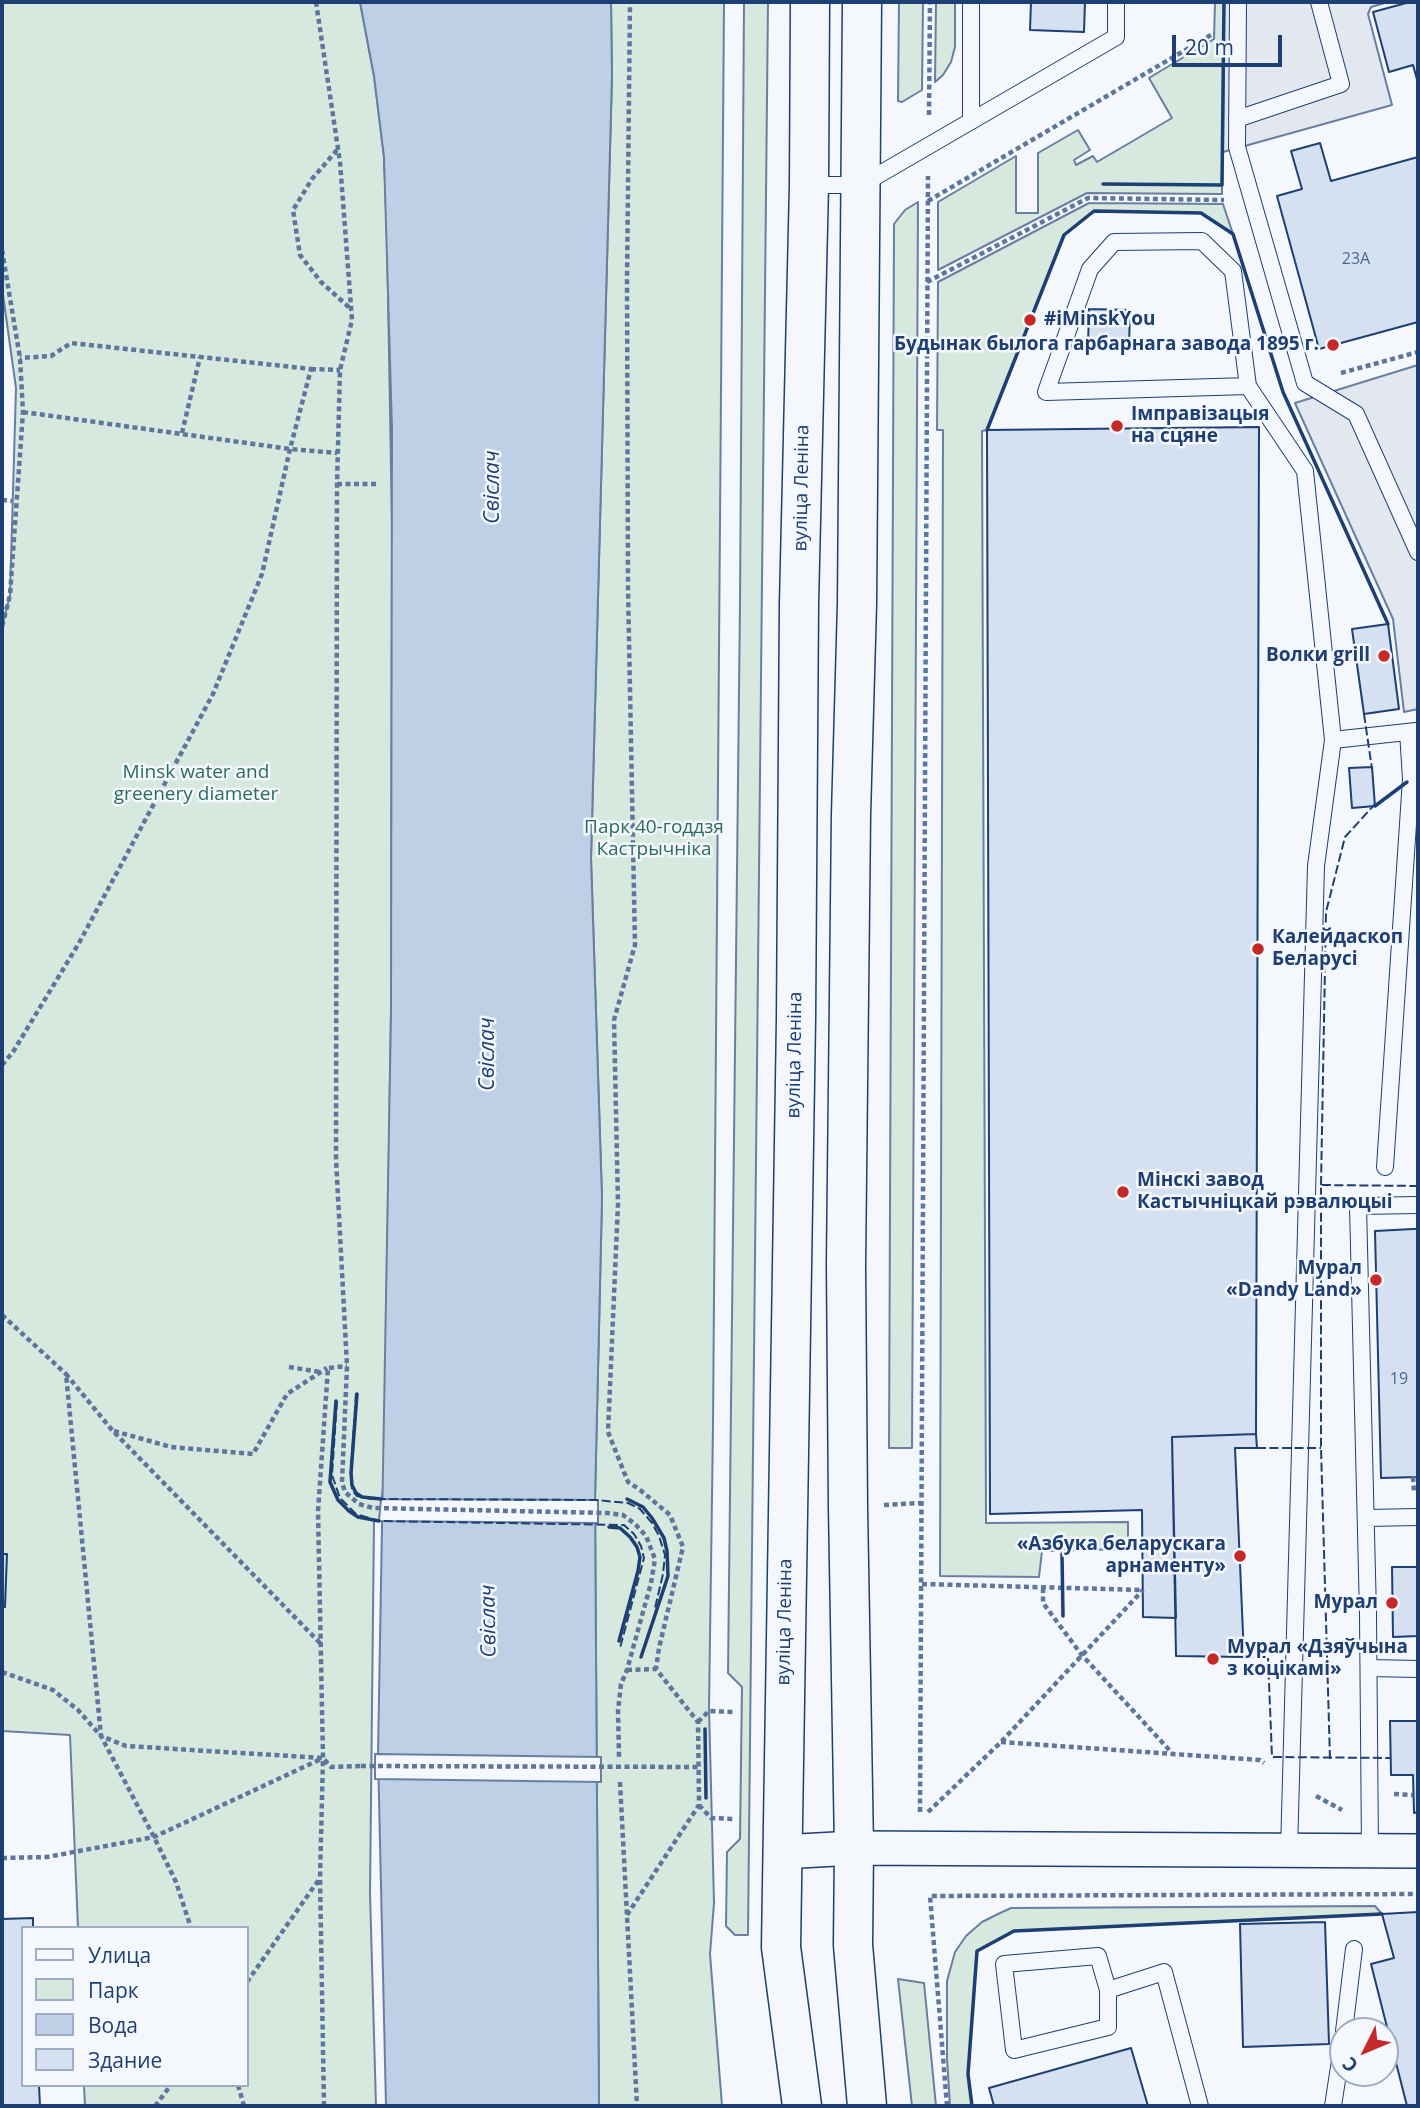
<!DOCTYPE html>
<meta charset="utf-8">
<style>
body{margin:0}
#map{position:relative;width:1420px;height:2108px;overflow:hidden;background:#f4f7fb;font-family:"Open Sans",sans-serif}
canvas{display:block}
.frame{position:absolute;inset:0;border:4px solid #1d3f73;pointer-events:none}
.legend{position:absolute;left:21px;top:1926px;width:228px;height:161px;box-sizing:border-box;background:#f4f7fb;border:2px solid #9eadc5;margin:0;padding:9px 12px;list-style:none;font-size:21px;color:#1d3f73}
.legend li{display:flex;align-items:center;gap:14px;height:35px}
.legend b{width:35px;border:2px solid #9eadc5}
.north{position:absolute;left:1329px;top:2017px;width:70px;height:70px;box-sizing:border-box;background:#f4f7fb;border:2px solid #9eadc5;border-radius:50%;rotate:227deg;font-size:19px;font-weight:700;line-height:28px;text-align:center;color:#1d3f73}
.north::after{content:'';display:block;margin:auto;width:24px;height:32px;background:#c62828;clip-path:polygon(50% 0,100% 100%,50% 72%,0 100%)}
.scale{position:absolute;left:1172px;top:35px;width:110px;height:32px;box-sizing:border-box;border:4px solid #1d3f73;border-top:0;padding-left:9px;font-size:21px;line-height:24px;white-space:nowrap;color:#1d3f73;-webkit-text-stroke:5px #f4f7fb;paint-order:stroke}
</style>
<div id="map">
<canvas width="1420" height="2108"></canvas>
<div class="frame"></div>
<ul class="legend">
<li><b style="height:9px;background:#f4f7fb"></b>Улица</li>
<li><b style="height:19px;background:#d7e8df"></b>Парк</li>
<li><b style="height:19px;background:#bed0e5"></b>Вода</li>
<li><b style="height:19px;background:#d5e0f0"></b>Здание</li>
</ul>
<div class="north">С</div>
<div class="scale">20 m</div>
</div>
<script>
const ctx = document.querySelector('canvas').getContext('2d');
ctx.lineJoin = 'round';
function fill(path, color) { ctx.fillStyle = color; ctx.fill(path, 'evenodd'); }
const shape = rows => new Path2D(rows.map(r => 'M' + r).join(''));
function stroke(path, color, width, dash) { ctx.strokeStyle = color; ctx.lineWidth = width; ctx.lineCap = dash ? 'butt' : 'round'; ctx.setLineDash(dash || []); ctx.stroke(path); }
function drawText(font, color, halo, rows, align = 'center') {
  ctx.font = font + ' "Open Sans",sans-serif'; ctx.lineWidth = 5; ctx.setLineDash([]); ctx.textBaseline = 'middle'; ctx.strokeStyle = halo; ctx.fillStyle = color; for (const [text, x, y, turn = 0] of rows) {
    ctx.save(); ctx.translate(x, y); ctx.rotate((+turn || 0) * Math.PI / 180); ctx.textAlign = isNaN(turn) ? turn : align; if (halo) ctx.strokeText(text, 0, 0); ctx.fillText(text, 0, 0); ctx.restore();
  }
}
const green = shape([
 [2,2,360,2,374,76,384,157,387,236,392,526,391,1013,384,1480,379,1521,374,1520,370,1893,376,2106,85,2106,84,2085,247,2085,247,1928,78,1928,70,1735,2,1731,2,627,10,595,16,388,2,288,2,2],
 [611,2,724,2,713,1426,709,1708,714,1903,710,1954,722,2106,599,2106,595,1500,602,1198,591,858,612,75,611,2],
 [744,2,768,2,748,1935,735,1935,726,1926,727,1852,740,1839,742,1687,728,1673,740,603,744,2],
 [899,2,923,2,922,90,902,102,898,101,899,2],
 [936,2,955,2,955,47,951,62,943,75,935,82,936,2],
 [1215,2,1224,2,1222,194,1087,193,938,270,938,202,1016,156,1016,213,1038,213,1038,153,1078,130,1090,150,1074,160,1076,165,1093,156,1097,162,1172,118,1149,78,1214,39,1215,2],
 [918,202,912,1448,889,1448,894,224,905,210,918,202],
 [1089,203,1223,204,1233,234,1201,213,1094,211,1064,235,987,430,982,431,986,1523,1128,1522,1128,1549,1042,1551,1039,1577,940,1576,943,430,937,430,938,282,1089,203],
 [1375,1906,1382,1914,1014,1931,977,1951,968,2074,972,2106,950,2106,947,2058,947,1981,955,1952,966,1936,982,1922,998,1914,1011,1908,1375,1906],
 [898,1979,924,1983,936,2106,912,2106,898,1979]
]);
fill(green, '#d7e8df');
stroke(green, '#687fa3', 2);
const parking = shape([
 [1224,2,1388,2,1371,7,1368,14,1392,105,1223,152,1224,2],
 [1418,365,1418,709,1404,712,1393,619,1295,403,1418,365]
]);
fill(parking, '#e3e8f0');
stroke(parking, '#687fa3', 2);
const water = shape([
 [360,2,611,2,612,75,591,858,602,1198,595,1500,599,2106,386,2106,378,1754,391,1013,392,429,384,157,374,76,360,2]
]);
fill(water, '#bed0e5');
stroke(water, '#687fa3', 2);
const pier = shape([
 [381,1499,598,1500,598,1523,379,1521,381,1499],
 [375,1754,601,1757,601,1782,375,1779,375,1754]
]);
fill(pier, '#f4f7fb');
stroke(pier, '#687fa3', 2);
const building = shape([
 [1031,2,1085,2,1084,32,1030,30,1031,2],
 [1410,2,1418,2,1418,83,1413,65,1389,72,1373,12,1410,2],
 [1320,143,1331,181,1418,157,1418,322,1319,349,1277,196,1302,189,1291,151,1320,143],
 [1089,309,1130,310,1129,346,1088,345,1089,309],
 [1259,427,1256,1434,1172,1437,1176,1618,1143,1617,1142,1510,990,1514,987,430,1259,427],
 [1388,624,1399,709,1364,714,1352,629,1388,624],
 [1372,767,1375,806,1352,808,1349,768,1372,767],
 [1413,1229,1418,1229,1418,1477,1381,1478,1375,1231,1413,1229],
 [1256,1434,1257,1448,1235,1448,1244,1657,1176,1656,1172,1437,1256,1434],
 [2,1554,7,1554,5,1607,2,1607,2,1554],
 [1392,1567,1418,1567,1418,1636,1393,1637,1392,1567],
 [1390,1721,1418,1721,1418,1812,1414,1813,1413,1775,1391,1775,1390,1721],
 [1418,1912,1418,2106,1407,2106,1371,1964,1394,1958,1382,1914,1418,1912],
 [33,1918,33,1928,23,1928,23,2085,39,2085,40,2106,2,2106,2,1919,33,1918],
 [1325,1922,1329,2044,1243,2047,1240,1924,1325,1922],
 [1131,2048,1148,2106,994,2106,989,2088,1131,2048]
]);
fill(building, '#d5e0f0');
stroke(building, '#1d3f73', 2);
const lane = shape([
 [1238,2,1237,147,1305,383,1356,414,1418,552],
 [1237,119,1341,84,1319,2],
 [971,121,971,2],
 [809,185,861,185,1116,37,1116,2],
 [1248,386,1046,392,1090,269,1114,242,1202,241,1233,271,1248,386,1305,471,1333,740,1316,866,1289,1851],
 [1333,740,1416,731],
 [1385,1167,1411,779,1408,732],
 [1366,1518,1418,1517],
 [1369,1668,1418,1669],
 [1370,1851,1368,1614,1358,1206,1418,1205],
 [1098,1956,1108,1990,1108,2027,1014,2050,1004,1964,1098,1956],
 [1108,1990,1164,1972,1200,2106],
 [1344,2031,1354,1949],
 [1333,2106,1343,2041]
]);
const street = shape([
 [781,1852,854,1848,1418,1851]
]);
const secondary = shape([
 [862,2,857,604,851,815,846,1265,848,1507,854,1848,853,1945,867,2106],
 [802,2106,781,1947,796,1019,799,604,809,185,810,2]
]);
stroke(lane, '#1d3f73', 18);
stroke(street, '#1d3f73', 36);
stroke(secondary, '#1d3f73', 41);
stroke(shape([
 [316,2,340,162,352,320,340,370,337,484,336,1159,347,1366,342,1482,345,1492,359,1504,373,1508,607,1513,623,1515,635,1524,646,1536,655,1559,651,1583,627,1670,621,1684,618,1711,619,1757],
 [929,115,930,2],
 [337,150,312,179,293,210,300,255,321,282,352,310],
 [928,201,1211,35],
 [2,250,20,358,23,412,10,595,2,627],
 [927,282,1088,198,1224,200],
 [311,369,340,370],
 [1341,373,1418,352],
 [23,412,290,449,337,453],
 [182,433,200,357],
 [337,484,378,484],
 [2,500,12,501],
 [2,1065,13,1052,79,943,213,694,262,574,290,449,311,369,71,343,51,356,20,358],
 [2,1315,66,1374],
 [289,1367,320,1372],
 [114,1431,171,1447,253,1454,287,1394,327,1368],
 [1413,1477,1414,1492],
 [884,1505,921,1503],
 [922,1584,1143,1590],
 [1043,1588,1043,1603,1081,1654,1172,1753],
 [320,1643,112,1430,66,1374,101,1736,126,1746,323,1758,331,1767,361,1766],
 [627,1670,656,1669],
 [2,1672,53,1690,78,1710,101,1736,154,1837,176,1882,191,1928],
 [698,1722,709,1711,734,1712],
 [1001,1742,1260,1760,1264,1763],
 [620,1782,637,2106],
 [1394,1794,1413,1795],
 [1316,1796,1342,1810],
 [699,1805,711,1818,733,1819],
 [920,1812,928,176],
 [928,1812,1001,1742,1143,1590],
 [2,1858,47,1857,154,1837,321,1759],
 [627,1915,699,1805,699,1798,698,1722,656,1669,659,1648,683,1547,670,1515,639,1489,628,1482,608,1432,618,1204,614,1020,635,945,628,588,627,280,630,2],
 [247,1982,320,1878],
 [238,2085,244,2106],
 [155,2106,171,2085],
 [324,2106,320,1877,323,1758,318,1511,328,1368,347,1366],
 [947,2106,930,1896,1418,1894]
]), '#5e769c', 4.5, [5, 3.5]);
stroke(lane, '#f4f7fb', 16);
stroke(street, '#f4f7fb', 33);
stroke(secondary, '#f4f7fb', 38);
stroke(shape([
 [361,1766,698,1767]
]), '#5e769c', 4.5, [5, 3.5]);
stroke(shape([
 [1364,714,1372,769],
 [1321,1185,1326,912,1345,837,1375,804],
 [356,1393,351,1471,352,1490,357,1496,371,1499,595,1500,628,1503,640,1509,652,1523,659,1536,665,1555,663,1574,655,1608],
 [337,1401,332,1475,340,1498,356,1514,379,1521,624,1525,634,1534,641,1546,644,1558,620,1648],
 [1257,1448,1321,1448],
 [1244,1657,1268,1657,1272,1757,1391,1758],
 [1330,1759,1321,1448,1321,1185,1418,1186]
]), '#1d3f73', 2, [9, 3.5]);
stroke(shape([
 [1103,184,1222,185,1224,2],
 [987,430,1064,235,1094,211,1201,213,1233,234,1283,392,1388,624],
 [1375,806,1407,782],
 [357,1394,351,1473,352,1485,356,1493,362,1497,381,1499],
 [336,1401,330,1482,338,1500,349,1511,358,1517,379,1521],
 [627,1499,643,1507,652,1518,664,1538,667,1551,668,1576,641,1657],
 [609,1527,620,1528,630,1537,637,1547,640,1557,638,1571,619,1641],
 [1062,1554,1063,1616],
 [705,1729,706,1798],
 [972,2106,968,2074,977,1951,1014,1931,1382,1914]
]), '#1d3f73', 3.5);
for (const [x, y, r, color] of [
 [1030,320,7,"#c62828"],
 [1333,345,7,"#c62828"],
 [1117,426,7,"#c62828"],
 [1384,656,7,"#c62828"],
 [1258,949,7,"#c62828"],
 [1123,1192,7,"#c62828"],
 [1376,1280,7,"#c62828"],
 [1240,1556,7,"#c62828"],
 [1392,1603,7,"#c62828"],
 [1213,1659,7,"#c62828"]
]) { const dot = new Path2D(); dot.arc(x, y, r, 0, 2 * Math.PI); ctx.fillStyle = color; ctx.fill(dot); stroke(dot, '#f4f7fb', 2.5); }
drawText('16px', '#4b6792', null, [
 ["23А",1356,259],
 ["19",1399,1379]
]);
drawText('bold 19px', '#1d3f73', '#f4f7fb', [
 ["#iMinskYou",1044,320],
 ["Будынак былога гарбарнага завода 1895 г.",1319,345,"right"],
 ["Імправізацыя",1131,415],
 ["на сцяне",1131,437],
 ["Волки grill",1370,656,"right"],
 ["Калейдаскоп",1272,938],
 ["Беларусі",1272,960],
 ["Мінскі завод",1137,1181],
 ["Кастычніцкай рэвалюцыі",1137,1203],
 ["Мурал",1362,1269,"right"],
 ["«Dandy Land»",1362,1291,"right"],
 ["«Азбука беларускага",1226,1545,"right"],
 ["арнаменту»",1226,1567,"right"],
 ["Мурал",1378,1603,"right"],
 ["Мурал «Дзяўчына",1227,1648],
 ["з коцікамі»",1227,1670]
], 'left');
drawText('19px', '#1d3f73', '#f4f7fb', [
 ["вуліца Леніна",802,488,-89],
 ["вуліца Леніна",795,1055,-89],
 ["вуліца Леніна",785,1622,-89]
]);
drawText('19px', '#2c6c60', '#f4f7fb', [
 ["Minsk water and",196,773],
 ["greenery diameter",196,795],
 ["Парк 40-годдзя",654,828],
 ["Кастрычніка",654,850]
]);
drawText('italic 21px', '#1d3f73', '#f4f7fb', [
 ["Свіслач",493,487,-90],
 ["Свіслач",488,1054,-90],
 ["Свіслач",489,1621,-91]
]);
</script>
